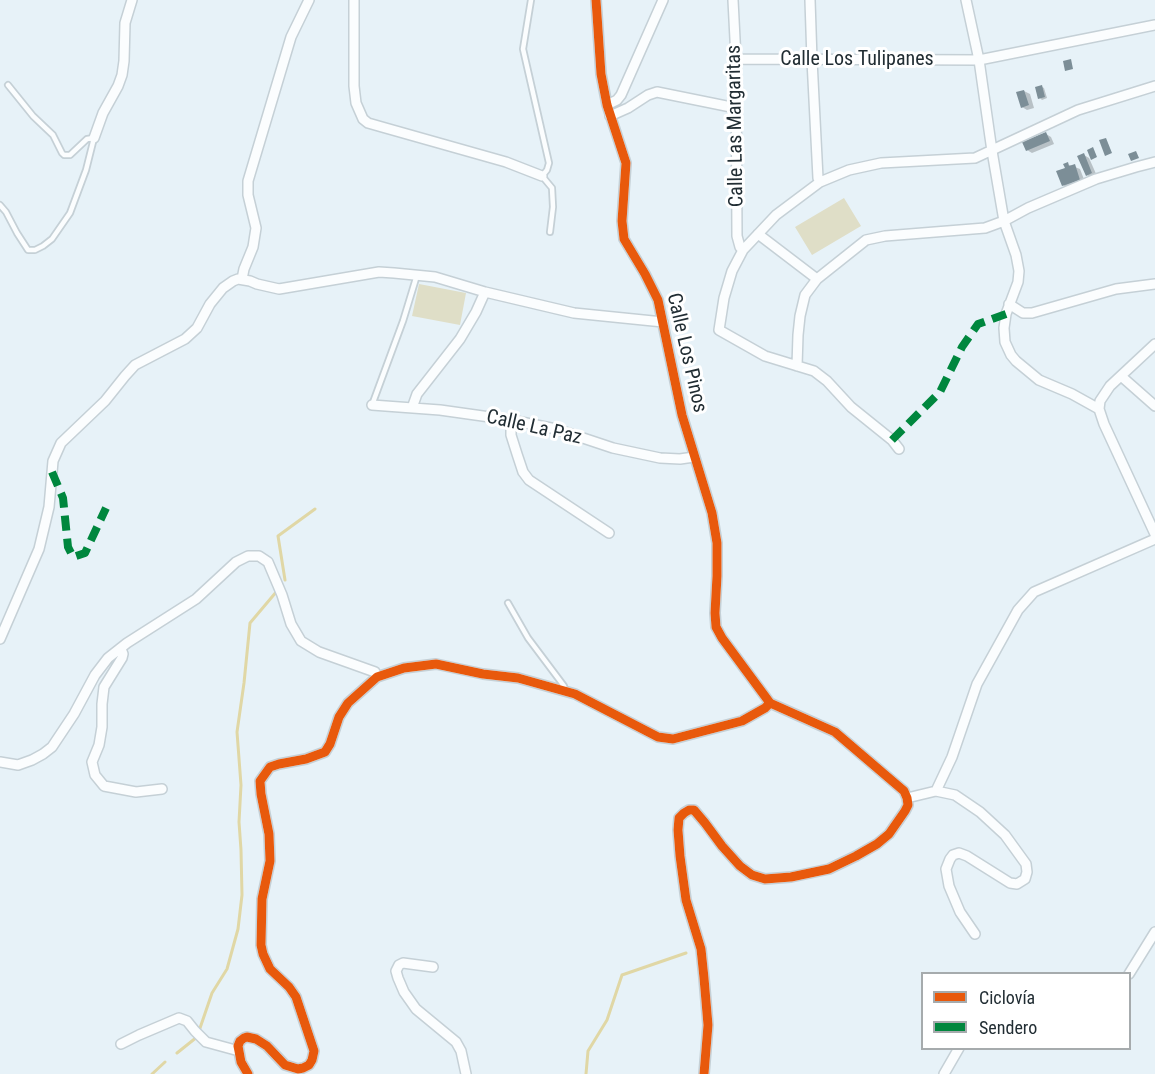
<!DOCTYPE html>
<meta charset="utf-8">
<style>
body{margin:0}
#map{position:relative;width:1155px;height:1074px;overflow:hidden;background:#e7f2f8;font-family:"Roboto Condensed",sans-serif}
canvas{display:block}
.legend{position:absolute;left:921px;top:972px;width:210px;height:78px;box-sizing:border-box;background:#fff;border:2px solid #a6abad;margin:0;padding:8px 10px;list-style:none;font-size:18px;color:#212d33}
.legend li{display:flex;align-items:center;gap:12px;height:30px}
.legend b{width:30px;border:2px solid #a6abad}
</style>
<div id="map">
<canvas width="1155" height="1074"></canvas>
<ul class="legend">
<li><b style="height:8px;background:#e8590c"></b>Ciclovía</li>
<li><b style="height:8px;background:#00873e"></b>Sendero</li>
</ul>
</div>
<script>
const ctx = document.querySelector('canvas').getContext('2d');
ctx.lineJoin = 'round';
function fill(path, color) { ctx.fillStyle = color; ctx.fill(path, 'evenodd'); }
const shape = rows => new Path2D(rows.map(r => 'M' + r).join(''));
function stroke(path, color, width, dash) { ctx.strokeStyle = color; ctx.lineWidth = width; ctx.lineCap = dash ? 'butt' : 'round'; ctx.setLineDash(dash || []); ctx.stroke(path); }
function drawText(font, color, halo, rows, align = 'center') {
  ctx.font = font + ' "Roboto Condensed",sans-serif'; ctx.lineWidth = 6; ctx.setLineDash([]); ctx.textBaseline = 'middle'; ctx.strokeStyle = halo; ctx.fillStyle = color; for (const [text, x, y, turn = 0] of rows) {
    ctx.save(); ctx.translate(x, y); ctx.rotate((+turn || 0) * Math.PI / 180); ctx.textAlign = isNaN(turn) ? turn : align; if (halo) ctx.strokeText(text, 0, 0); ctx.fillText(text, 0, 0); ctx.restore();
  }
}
fill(shape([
 [844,198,861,226,812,255,795,227],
 [419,284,466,293,460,325,412,316]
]), '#dfdec7');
fill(shape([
 [1042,87,1044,88,1047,98,1042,100,1040,98],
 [1024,91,1030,94,1034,108,1027,110,1022,107],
 [1046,134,1051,137,1054,144,1032,153,1027,150],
 [1084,155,1089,158,1097,176,1092,178,1087,175],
 [1067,164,1080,169,1085,182,1068,188,1063,185]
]), '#0003');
stroke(shape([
 [285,580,278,536,315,509],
 [199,1031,212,993,227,969,238,929,242,895,241,850,239,822,241,785,237,732,244,683,250,623,277,591],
 [177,1053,197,1037],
 [152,1074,165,1062],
 [586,1074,588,1051,607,1020,622,975,686,953]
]), '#e0d7a5', 3);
fill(shape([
 [1071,59,1073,69,1065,71,1063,61],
 [1042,85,1045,97,1038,99,1035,87],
 [1024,90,1029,105,1021,108,1016,92],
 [1046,132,1050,141,1026,151,1022,142],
 [1106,138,1112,153,1105,156,1099,140],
 [1093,147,1097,157,1091,160,1087,150],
 [1136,151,1139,158,1131,161,1128,154],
 [1084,153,1092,173,1086,176,1077,156],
 [1068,162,1069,166,1075,164,1080,180,1062,186,1056,171,1065,168,1063,164]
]), '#7c8e97');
const service = shape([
 [531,0,523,49,549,163,547,170,542,176,552,188,553,207,550,232],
 [8,85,33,116,53,135,62,153,64,155,70,155,87,139,94,138],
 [0,205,6,212,17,233,28,250,35,250,43,246,52,239,70,213,86,170,94,138],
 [372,405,403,321,417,275],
 [508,603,528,638,564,686,565,690]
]);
const minor = shape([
 [354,0,354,86,356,103,363,119,368,123,382,127,506,162,542,176],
 [596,0,601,74,607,105,626,163,622,221,624,239,645,274,658,300,682,415,712,513,717,543,717,576,715,613,716,627,722,638,770,703,835,732,904,791,907,798,908,805,905,811,889,834,877,844,856,856,829,869,791,877,765,879,752,875,740,866,722,846,705,823,694,810,689,810,684,813,679,818,678,830,680,856,686,900,701,949,704,978,708,1025,704,1074],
 [733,0,736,59,737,236,740,247,743,250],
 [810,0,812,60,818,178,820,182],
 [966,0,979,60,992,151,1004,221,1016,255,1019,271,1018,282,1006,314,1004,328,1005,342,1011,355,1016,361,1039,380,1072,394,1099,409],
 [736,59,979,60,1155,25],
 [607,105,617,100,621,95,663,0],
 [610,116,628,108,648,95,657,92,736,108],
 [94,138,103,113,118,86,122,75,124,61,125,23,132,0],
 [758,234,817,279],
 [242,279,244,269,253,247,256,228,248,195,248,181,291,37,309,0],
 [1009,304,1023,313,1032,313,1116,289,1155,284],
 [1155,344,1110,386,1100,401,1099,409,1104,424,1155,534],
 [797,366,798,335,800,316,805,295,817,279,866,240,885,236,985,228,1004,221,1028,208,1096,179,1136,167,1155,162],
 [1121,376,1155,406],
 [372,405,440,410,511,420,556,429,613,448,660,458,680,459,694,457],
 [412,408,417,394,460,339,476,312,485,292],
 [511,420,511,435,517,454,523,472,529,480,609,533],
 [899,449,892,440,851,407,827,381,814,371,765,356,719,330,724,298,732,271,743,250,776,215,820,182,849,170,881,163,975,158,1078,110,1155,86],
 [0,639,39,549,49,507,53,461,61,443,105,401,125,376,135,365,185,339,197,328,210,304,223,288,233,281,238,279,250,281,257,284,279,289,379,272,394,273,435,277,485,292,574,313,663,322],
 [121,649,123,654,122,658,104,687,102,704,102,727,99,745,92,762,95,775,104,786,136,792,162,789],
 [0,762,18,765,32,760,43,754,52,747,74,714,95,675,108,658,127,643,196,599,236,562,248,556,259,556,268,562,282,595,291,624,301,641,319,652,375,672,377,677],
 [936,791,952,757,977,684,1018,610,1034,592,1155,539],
 [907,798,936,791,955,795,980,812,1005,835,1026,864,1027,872,1025,879,1017,884,1010,883,967,856,959,853,953,855,950,859,946,869,949,886,960,912,975,934],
 [433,967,403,963,399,965,396,971,398,978,404,992,416,1009,456,1042,461,1051,466,1074],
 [1129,974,1155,932],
 [121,1044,139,1035,179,1018,187,1021,195,1031,206,1042,239,1051],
 [248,1074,241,1062,239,1051,238,1046,240,1041,244,1038,247,1037,256,1039,267,1046,285,1065,298,1069,303,1068,309,1065,312,1060,314,1051,296,997,289,987,270,969,263,954,261,945,262,899,270,861,269,834,261,794,260,781,270,767,279,764,306,759,325,752,330,744,339,717,348,703,377,677,404,668,436,664,483,674,518,678,575,694,658,737,673,739,742,721,765,708,770,703],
 [944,1074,959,1048]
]);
stroke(service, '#c5d0d6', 8);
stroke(minor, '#c5d0d6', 12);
stroke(service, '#fbfdfe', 4.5);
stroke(minor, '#fbfdfe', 9);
stroke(shape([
 [892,440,940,392,962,347,978,324,1006,314],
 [52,472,63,498,68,547,73,557,85,553,106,508]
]), '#00873e', 8, [15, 8]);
stroke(shape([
 [596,0,601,74,607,105,626,163,622,221,624,239,645,274,658,300,682,415,712,513,717,543,717,576,715,613,716,627,722,638,770,703,835,732,904,791,907,798,908,805,905,811,889,834,877,844,856,856,829,869,791,877,765,879,752,875,740,866,722,846,705,823,694,810,689,810,684,813,679,818,678,830,680,856,686,900,701,949,704,978,708,1025,704,1074],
 [248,1074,241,1062,239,1051,238,1046,240,1041,244,1038,247,1037,256,1039,267,1046,285,1065,298,1069,303,1068,309,1065,312,1060,314,1051,296,997,289,987,270,969,263,954,261,945,262,899,270,861,269,834,261,794,260,781,270,767,279,764,306,759,325,752,330,744,339,717,348,703,377,677,404,668,436,664,483,674,518,678,575,694,658,737,673,739,742,721,765,708,770,703]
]), '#e8590c', 9);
drawText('20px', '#212d33', '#fff', [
 ["Calle Los Tulipanes",857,60],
 ["Calle Las Margaritas",736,126,-91],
 ["Calle Los Pinos",686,353,77],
 ["Calle La Paz",534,428,13]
]);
</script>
